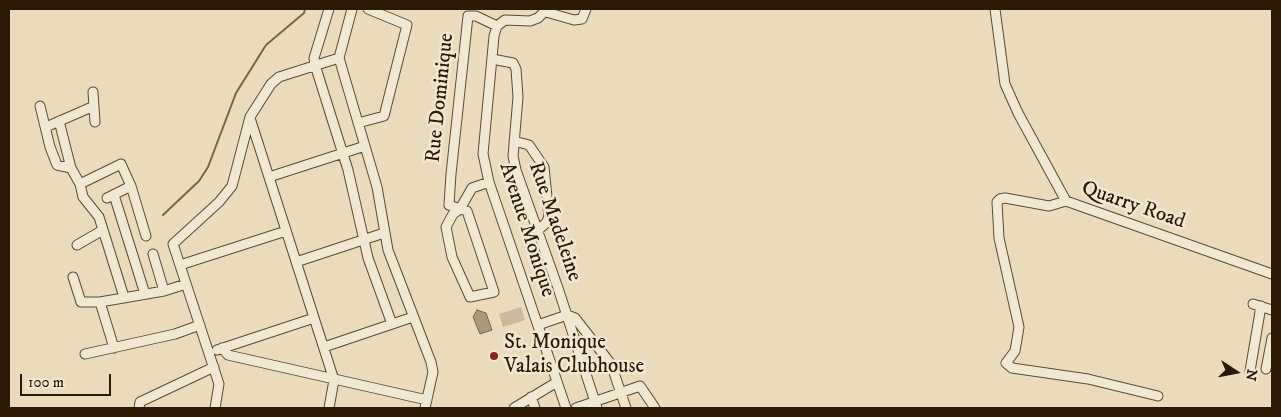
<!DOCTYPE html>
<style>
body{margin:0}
#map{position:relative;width:1281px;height:417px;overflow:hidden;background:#eadbba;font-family:"IM FELL DW Pica",serif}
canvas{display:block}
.frame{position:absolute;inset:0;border:10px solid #2c1905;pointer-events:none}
.north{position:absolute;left:1211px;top:347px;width:50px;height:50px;-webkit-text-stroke:4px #f1e8d2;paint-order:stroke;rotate:101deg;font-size:14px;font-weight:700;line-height:20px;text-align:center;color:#2c1905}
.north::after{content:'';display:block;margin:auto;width:18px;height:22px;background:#2c1905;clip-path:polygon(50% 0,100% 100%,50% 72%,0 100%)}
.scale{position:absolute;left:20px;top:374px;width:91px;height:22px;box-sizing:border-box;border:2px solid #2c1905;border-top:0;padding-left:6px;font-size:15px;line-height:18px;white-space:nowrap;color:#2c1905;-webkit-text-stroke:4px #f1e8d2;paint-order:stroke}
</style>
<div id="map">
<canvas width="1281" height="417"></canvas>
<div class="frame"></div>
<div class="north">N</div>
<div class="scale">100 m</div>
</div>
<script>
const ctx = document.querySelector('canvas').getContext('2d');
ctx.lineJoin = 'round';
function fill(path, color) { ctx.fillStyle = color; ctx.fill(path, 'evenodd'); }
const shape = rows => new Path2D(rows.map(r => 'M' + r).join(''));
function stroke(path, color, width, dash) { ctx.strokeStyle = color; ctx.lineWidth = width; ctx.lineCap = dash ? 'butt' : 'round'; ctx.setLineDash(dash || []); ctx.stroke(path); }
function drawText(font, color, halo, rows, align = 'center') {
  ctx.font = font + ' "IM FELL DW Pica",serif'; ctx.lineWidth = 5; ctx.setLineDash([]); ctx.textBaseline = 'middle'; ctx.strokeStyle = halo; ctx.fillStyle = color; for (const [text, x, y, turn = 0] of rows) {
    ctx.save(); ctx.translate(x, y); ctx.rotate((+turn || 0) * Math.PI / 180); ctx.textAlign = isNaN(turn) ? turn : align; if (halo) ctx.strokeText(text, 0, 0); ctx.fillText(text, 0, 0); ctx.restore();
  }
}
fill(shape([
 [521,307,525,320,503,327,499,314]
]), '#caba9b');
const water = shape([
 [477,310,486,313,492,330,480,334,473,317,477,310]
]);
fill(water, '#a9997c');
stroke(water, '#77664c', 1);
stroke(shape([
 [163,215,199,181,208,167,236,93,266,45,304,13,305,9]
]), '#77664c', 2);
const minor = shape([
 [329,9,314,58,315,65,348,170,368,258,392,324],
 [352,9,339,58,377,187,388,250,431,362,433,372,425,408],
 [547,9,538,18,530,21,505,20,497,26,494,36,483,154,489,182,566,408],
 [995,9,1005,84,1018,113,1066,201,1272,274],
 [546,12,574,20,582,19,586,9],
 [492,59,513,63,516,69,518,97,513,156,516,170,558,288,597,408],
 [93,92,95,122],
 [40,106,50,147,57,165,71,168],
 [250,118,334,380,329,408],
 [59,121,71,168,80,184],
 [358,123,384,116,407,25,368,9],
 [46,127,94,106],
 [514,141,529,145,544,167,549,217,546,223,538,230],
 [269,177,365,146],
 [489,182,472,188,460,209,453,214,446,227,452,257,470,297,494,292,467,211,460,209,449,205,451,174,468,16,476,16,497,26],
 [114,195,145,294],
 [107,198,131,186],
 [1066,201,1049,206,1005,198,1000,199,997,202,999,238,1019,327,1015,351,1006,363,1012,368,1088,379,1158,396],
 [77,245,103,230],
 [153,254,164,291],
 [296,262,384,233],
 [180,265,286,231],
 [73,277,81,302,100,302,164,291,186,284],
 [124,297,99,217,83,197,80,184,121,164,131,186,146,236],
 [100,302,114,348],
 [1253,304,1272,310],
 [538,325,567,315,575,318,611,364,626,408],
 [324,347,413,317],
 [222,348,228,355,427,400],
 [217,350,314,318],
 [85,354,175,334,200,325],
 [1266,369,1272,338],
 [1250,371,1261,306],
 [531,397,535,408],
 [139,408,140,402,214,367],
 [215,408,219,384,173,244,219,202,232,186,250,117,271,84,279,77,339,58],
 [514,408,557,382],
 [576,408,640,386,655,408]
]);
stroke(minor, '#5c4a32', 11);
stroke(minor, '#f1e8d2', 9);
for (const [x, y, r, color] of [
 [494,356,5,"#8f2418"]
]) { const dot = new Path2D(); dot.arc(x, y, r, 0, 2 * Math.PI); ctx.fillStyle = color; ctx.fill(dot); stroke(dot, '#f1e8d2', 2); }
drawText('21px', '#2c1905', '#f1e8d2', [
 ["Rue Dominique",441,98,-84],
 ["Quarry Road",1133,206,19],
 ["Rue Madeleine",554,222,71],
 ["Avenue Monique",526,230,72]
]);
drawText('21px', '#2c1905', '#f1e8d2', [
 ["St. Monique",504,344],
 ["Valais Clubhouse",504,368]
], 'left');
</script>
